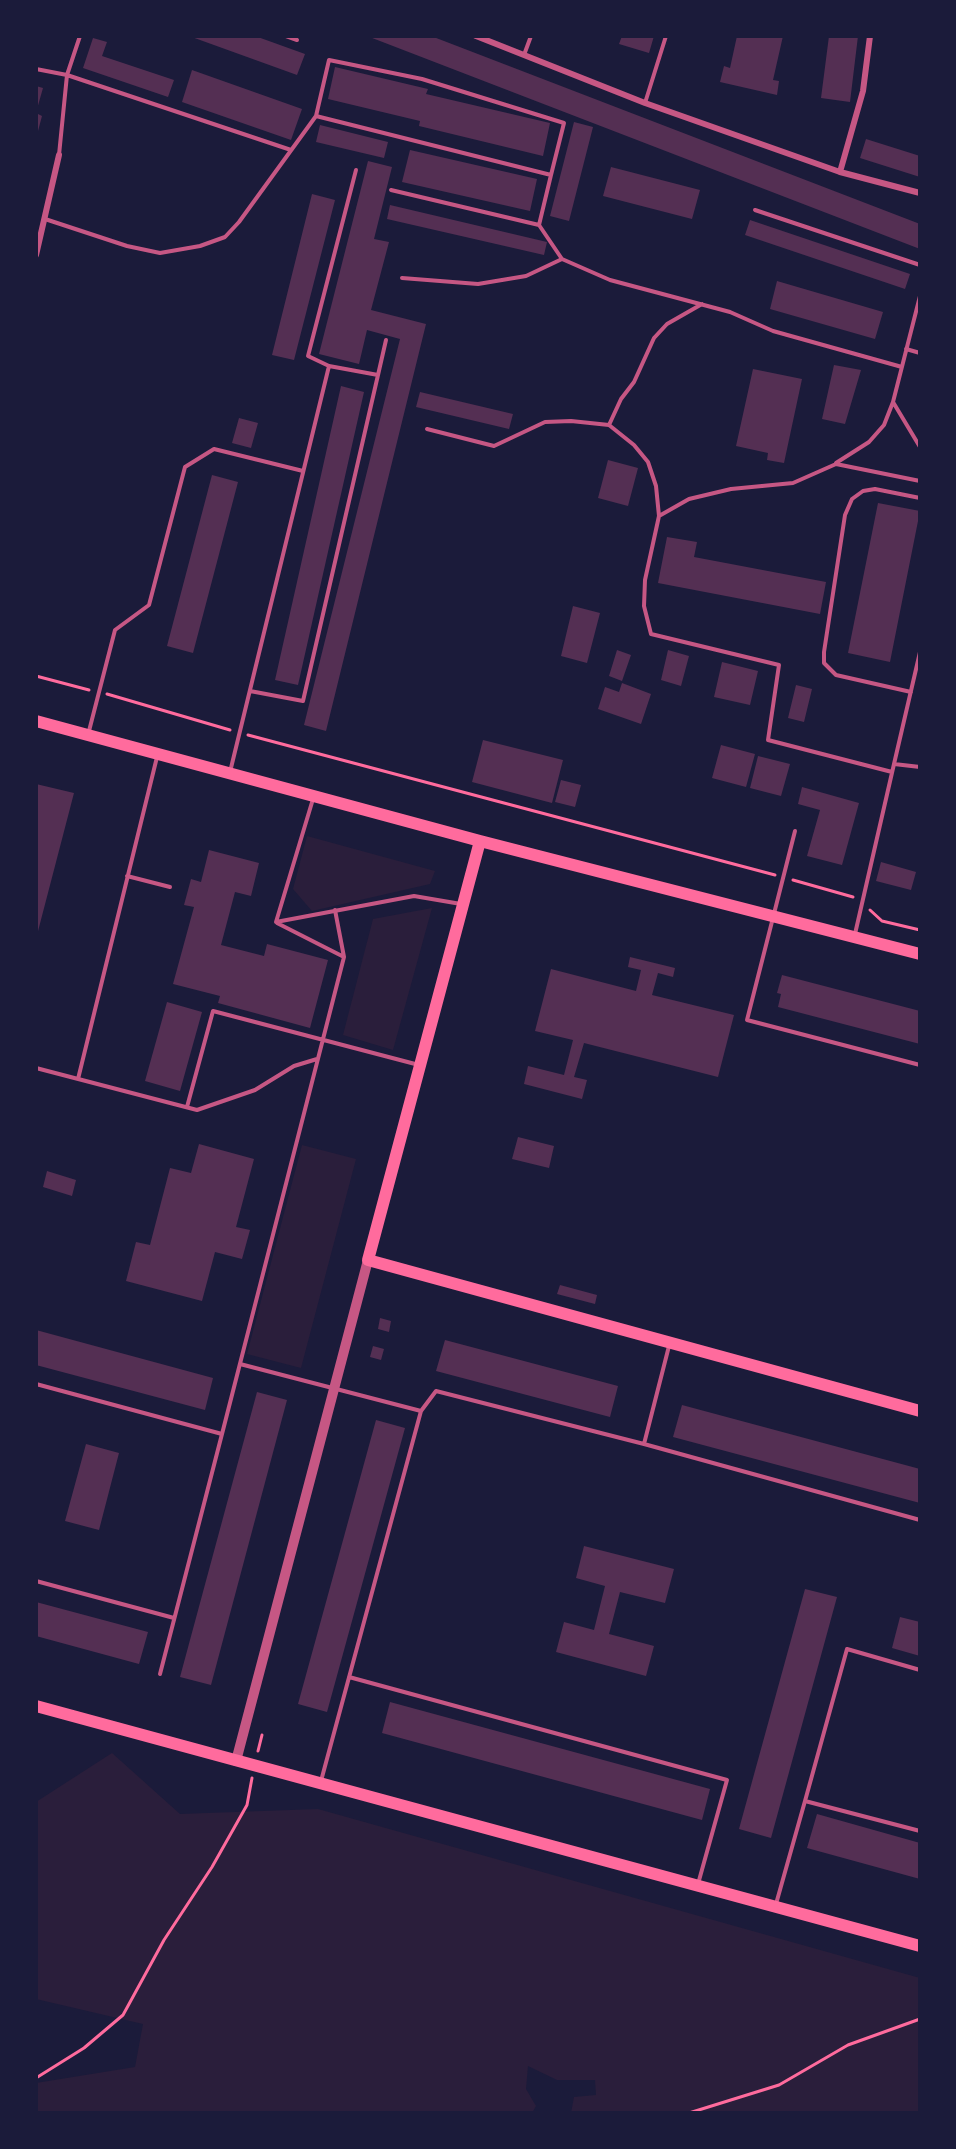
<!DOCTYPE html>
<style>
body{margin:0}
#map{position:relative;width:956px;height:2149px;overflow:hidden;background:#1b1b3a;font-family:Raleway,sans-serif}
canvas{display:block}
.frame{position:absolute;inset:0;border:38px solid #1b1b3a;pointer-events:none}
</style>
<div id="map">
<canvas width="956" height="2149"></canvas>
<div class="frame"></div>
</div>
<script>
const ctx = document.querySelector('canvas').getContext('2d');
ctx.lineJoin = 'round';
function fill(path, color) { ctx.fillStyle = color; ctx.fill(path, 'evenodd'); }
const shape = rows => new Path2D(rows.map(r => 'M' + r).join(''));
function stroke(path, color, width, dash) { ctx.strokeStyle = color; ctx.lineWidth = width; ctx.lineCap = dash ? 'butt' : 'round'; ctx.setLineDash(dash || []); ctx.stroke(path); }
fill(shape([
 [307,836,435,871,430,884,312,911,293,889],
 [432,908,393,1050,343,1035,373,919],
 [302,1145,356,1159,301,1368,247,1354],
 [112,1753,180,1814,318,1809,920,1978,920,2113,571,2113,574,2097,596,2095,595,2080,557,2080,528,2066,526,2089,536,2106,532,2113,36,2113,36,2083,135,2067,143,2024,36,1999,36,1802]
]), '#2a1e3b');
fill(shape([
 [189,36,255,36,305,54,297,75],
 [367,36,431,36,920,224,920,249],
 [622,36,654,36,649,53,619,44],
 [737,36,783,36,773,80,779,81,777,95,720,82,724,66,730,68],
 [829,36,858,36,850,102,821,98],
 [93,38,107,42,102,56,174,80,168,97,83,68],
 [335,67,428,89,426,94,550,123,543,156,419,126,420,121,328,99],
 [192,70,302,109,291,140,182,102],
 [36,86,43,88,37,109,36,109],
 [36,113,42,116,38,131,36,131],
 [574,122,593,127,569,221,550,216],
 [320,125,388,142,384,158,316,142],
 [866,139,920,156,920,177,860,158],
 [410,150,537,179,530,211,402,182],
 [368,161,392,167,374,239,389,242,371,310,426,324,326,731,304,725,400,339,367,330,359,364,319,354],
 [611,167,700,190,692,219,603,196],
 [312,194,335,200,294,360,272,355],
 [390,205,547,242,544,255,387,219],
 [750,220,910,274,905,289,745,235],
 [777,281,883,312,875,339,770,309],
 [834,365,861,370,845,424,822,419],
 [753,369,802,379,784,463,767,460,768,453,736,446],
 [341,386,364,392,298,685,275,680],
 [420,392,513,414,509,429,416,407],
 [239,418,258,423,251,448,232,443],
 [608,460,638,468,628,506,598,498],
 [212,475,238,482,193,653,167,646],
 [878,503,920,511,890,662,848,653],
 [667,537,697,542,694,557,826,582,820,614,658,583],
 [573,606,600,613,587,663,561,656],
 [617,650,631,655,622,681,609,676],
 [668,650,689,656,681,686,661,680],
 [722,662,758,671,750,705,714,697],
 [622,683,651,694,641,724,598,709,605,687,619,692],
 [796,685,812,689,804,722,788,718],
 [483,740,563,760,552,803,472,782],
 [721,745,755,754,746,787,712,778],
 [758,756,790,764,781,796,750,788],
 [561,780,581,785,575,807,555,802],
 [36,784,74,793,37,935,37,817],
 [802,787,859,803,842,865,807,856,820,810,798,804],
 [209,850,259,863,251,896,235,892,221,945,264,956,267,944,328,960,310,1028,218,1003,220,996,173,984,194,907,184,905,191,879,201,882],
 [881,862,916,872,911,890,876,881],
 [630,957,675,968,673,977,658,973,652,995,734,1015,718,1077,584,1043,574,1077,587,1080,582,1099,524,1084,528,1066,564,1075,573,1040,535,1031,551,969,636,991,641,970,628,967],
 [782,975,920,1011,920,1044,778,1007,781,994,777,993],
 [167,1002,202,1012,180,1091,145,1081],
 [518,1137,554,1146,549,1168,512,1159],
 [199,1144,254,1159,236,1227,250,1230,242,1259,215,1252,202,1301,126,1281,136,1242,150,1245,170,1168,191,1173],
 [47,1171,76,1180,72,1196,43,1187],
 [560,1285,597,1295,595,1304,557,1294],
 [380,1318,391,1321,389,1332,378,1329],
 [36,1330,213,1378,205,1410,36,1365],
 [445,1340,618,1386,610,1417,436,1371],
 [373,1346,384,1349,381,1360,370,1357],
 [257,1392,287,1400,211,1685,180,1677],
 [682,1405,920,1469,920,1503,673,1437],
 [376,1420,405,1428,327,1712,298,1704],
 [86,1444,119,1453,99,1530,65,1521],
 [584,1546,674,1569,665,1603,620,1592,609,1634,654,1646,646,1676,556,1652,564,1622,594,1630,605,1586,576,1578],
 [805,1589,837,1597,771,1838,739,1829],
 [36,1602,148,1632,139,1664,36,1636],
 [900,1617,920,1622,920,1656,892,1648],
 [390,1702,710,1789,702,1820,382,1733],
 [817,1814,920,1843,920,1879,807,1848]
]), '#542f53');
stroke(shape([
 [36,676,89,690],
 [107,694,230,730],
 [248,735,775,875],
 [793,880,853,897],
 [870,910,882,921,920,930],
 [258,1751,262,1735],
 [36,2078,84,2048,123,2015,164,1940,212,1867,247,1805,252,1778],
 [689,2113,779,2085,848,2045,920,2019]
]), '#ff6b9d', 3);
stroke(shape([
 [286,36,297,40],
 [524,55,531,36],
 [36,69,67,75,291,150],
 [645,103,666,36],
 [316,116,329,60,422,79,564,123,551,175],
 [59,155,67,75,80,36],
 [391,190,539,225],
 [755,210,920,265],
 [45,219,127,246,160,253,200,246,225,237,239,222,316,116,551,175,539,225,562,259,610,280,730,312,773,331,902,367],
 [402,278,478,284,526,276,562,259],
 [920,296,893,402,920,447],
 [906,349,920,353],
 [378,375,386,340],
 [609,425,621,399,634,382,654,338,667,324,702,304],
 [427,429,494,446,545,422,571,421,609,425,634,445,648,462,656,486,659,516,645,580,644,606,651,634,779,665,768,740,892,772],
 [836,463,869,442,884,425,893,402],
 [659,516,689,499,731,489,793,483,836,464,920,481],
 [250,691,303,701,378,375,329,366],
 [911,692,836,675,824,663,824,652,845,515,852,499,863,491,875,489,920,498],
 [89,731,115,630,149,605,185,467,214,449,303,471],
 [894,764,920,652],
 [230,772,329,366,308,356,356,170],
 [313,799,276,922,414,896,461,904],
 [795,831,747,1020,920,1065],
 [127,876,170,887],
 [277,923,344,957],
 [855,934,894,764,920,767],
 [36,1068,197,1110,255,1090,294,1066,317,1059],
 [78,1079,157,757],
 [187,1107,213,1011,419,1065],
 [240,1364,421,1411,436,1391,644,1444,920,1520],
 [36,1384,222,1434,160,1674],
 [222,1434,344,957,335,910],
 [644,1444,669,1346],
 [36,1581,174,1618],
 [920,1670,847,1649,805,1801,920,1831],
 [349,1677,727,1780,698,1884],
 [321,1781,421,1411],
 [776,1904,805,1801]
]), '#c65784', 4);
stroke(shape([
 [476,36,645,103,840,172,920,193],
 [840,172,863,91,870,36],
 [36,255,59,155]
]), '#c65784', 6);
stroke(shape([
 [236,1761,368,1260]
]), '#c65784', 10);
stroke(shape([
 [36,721,480,841,920,954],
 [480,841,368,1260,920,1411],
 [36,1706,920,1946]
]), '#ff6b9d', 12);
</script>
